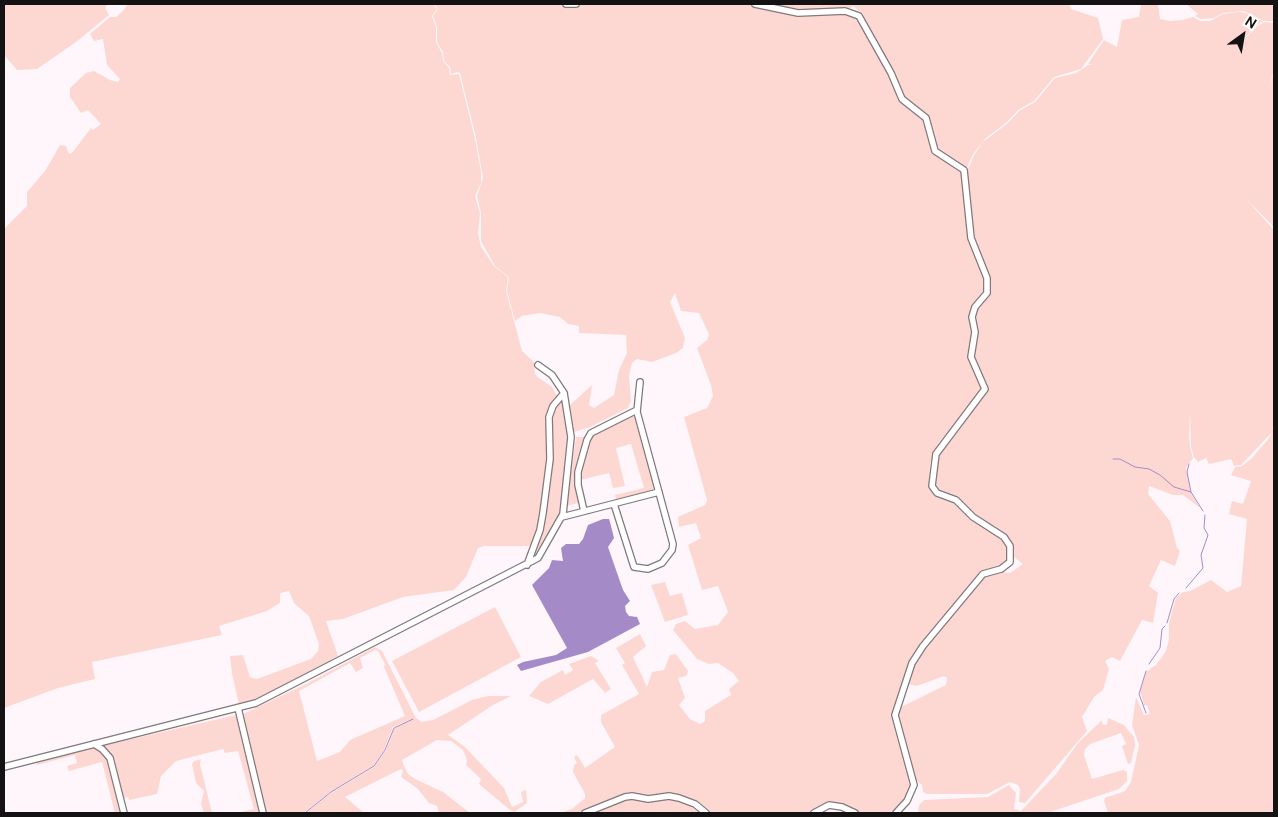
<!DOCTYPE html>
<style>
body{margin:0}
#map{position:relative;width:1278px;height:817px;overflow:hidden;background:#fef6fa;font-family:"DM Sans",sans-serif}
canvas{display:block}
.frame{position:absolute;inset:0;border:5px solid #151213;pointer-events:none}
.north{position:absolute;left:1218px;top:10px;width:50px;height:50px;-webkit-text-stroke:4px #fff;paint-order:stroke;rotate:32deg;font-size:14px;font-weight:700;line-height:20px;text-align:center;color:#151213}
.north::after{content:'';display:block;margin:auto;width:18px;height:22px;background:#151213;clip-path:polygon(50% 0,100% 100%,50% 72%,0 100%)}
</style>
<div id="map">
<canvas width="1278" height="817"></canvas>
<div class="frame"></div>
<div class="north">N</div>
</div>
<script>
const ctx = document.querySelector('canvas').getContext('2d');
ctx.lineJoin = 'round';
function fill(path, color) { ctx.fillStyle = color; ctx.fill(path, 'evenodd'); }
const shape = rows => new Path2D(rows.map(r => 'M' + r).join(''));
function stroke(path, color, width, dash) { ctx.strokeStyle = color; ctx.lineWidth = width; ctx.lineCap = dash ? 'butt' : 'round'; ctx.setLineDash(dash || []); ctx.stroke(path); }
fill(shape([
 [4,4,108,4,105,8,109,15,76,42,37,69,17,70,4,55],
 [128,4,433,4,437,9,432,16,436,27,436,42,442,53,443,61,449,68,450,75,459,74,475,139,481,172,481,183,475,196,480,213,478,233,481,247,494,266,508,277,506,291,522,351,534,362,535,374,539,378,552,387,557,396,547,416,547,458,542,510,533,543,529,546,484,546,478,548,466,577,454,590,403,597,343,619,326,621,338,656,253,701,239,704,232,674,230,656,243,655,250,677,257,679,311,659,318,651,319,644,309,616,294,603,289,591,280,593,280,603,267,611,219,626,222,635,92,662,95,679,58,688,4,708,4,229,27,206,27,192,45,171,60,145,66,146,69,154,72,153,91,128,93,130,101,124,88,110,81,113,70,97,70,88,86,73,94,71,110,80,118,82,120,79,107,65,103,39,94,41,90,34,110,17,116,17,123,11],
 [434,4,562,4,574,7,580,4,751,4,804,16,852,14,860,20,873,47,886,66,897,93,923,118,934,152,961,170,970,239,986,280,985,293,971,310,972,339,968,356,973,369,981,380,983,389,937,445,930,464,929,483,930,488,951,500,1003,540,1007,545,1007,560,999,567,982,573,921,644,910,662,894,710,912,787,909,794,894,813,859,813,844,806,830,803,823,804,811,813,708,813,689,798,671,793,645,796,625,794,579,813,561,813,572,809,585,798,585,794,573,772,574,765,577,763,574,757,577,755,585,768,615,747,601,722,601,715,639,694,622,665,625,663,616,648,640,634,646,646,633,657,647,687,652,672,664,670,670,655,676,654,688,671,686,676,678,678,685,698,679,705,690,719,700,724,705,721,705,711,731,695,729,689,739,681,733,673,718,663,709,664,697,659,673,630,676,624,685,621,695,629,718,625,728,612,718,586,702,590,688,545,701,538,696,523,679,527,678,517,705,505,707,500,684,417,707,408,713,396,711,385,697,348,707,340,709,334,699,313,681,311,675,293,670,302,685,338,683,348,676,353,652,362,637,359,632,363,629,376,631,401,628,408,590,427,574,432,570,405,592,385,589,405,594,408,614,395,619,370,627,353,626,335,579,333,579,326,568,324,560,317,540,313,522,316,515,321,507,291,509,277,495,266,481,241,481,213,477,196,483,178,476,138,460,73,457,72,451,74,450,67,444,61,443,52,437,42,437,27,433,16,438,9],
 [759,4,1069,4,1071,9,1098,18,1103,39,1081,69,1054,77,1034,101,1018,110,1007,122,986,138,973,154,966,170,935,149,930,123,903,99,863,20,864,15,853,6,851,8,801,12],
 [1141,4,1158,4,1160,19,1170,21,1183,20,1193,17,1200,21,1210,21,1223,14,1239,12,1250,14,1263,21,1256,26,1245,38,1236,56,1245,39,1256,27,1264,22,1274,23,1274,69,1268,92,1274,71,1274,229,1271,224,1245,198,1274,230,1274,423,1271,431,1274,425,1274,813,1108,813,1104,801,1105,798,1125,791,1131,782,1139,745,1132,725,1136,697,1144,715,1150,714,1147,705,1144,706,1140,691,1146,672,1156,665,1166,651,1169,639,1169,623,1176,598,1183,592,1190,591,1211,580,1227,592,1241,586,1247,519,1229,514,1232,501,1243,504,1251,481,1231,475,1235,467,1242,466,1252,458,1270,437,1271,433,1241,465,1234,466,1231,459,1209,464,1206,458,1198,462,1194,457,1191,447,1190,413,1189,435,1190,447,1193,458,1186,468,1191,493,1200,508,1183,495,1173,495,1149,486,1148,494,1170,521,1177,548,1180,551,1175,566,1161,560,1149,586,1158,593,1153,623,1142,620,1120,661,1112,657,1105,661,1109,669,1103,690,1094,697,1082,717,1087,731,1025,803,1019,802,1020,789,1018,785,1010,782,987,794,927,794,923,792,922,785,913,777,897,715,901,707,946,685,947,678,944,676,917,686,908,684,917,658,984,576,1000,572,1010,573,1023,564,1014,557,1013,546,940,491,934,482,937,456,988,387,974,363,978,334,974,316,975,311,988,296,990,286,974,239,967,171,974,155,983,142,1008,123,1019,111,1035,102,1055,78,1076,73,1088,65,1093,65,1088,64,1104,40,1117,47,1122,20,1139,17],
 [1186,4,1274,4,1274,21,1264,21,1244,11,1223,13,1214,18,1201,19,1195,16,1198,14],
 [562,402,568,425,568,443,563,500,560,513,539,552,537,551,542,529,551,416,554,408],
 [633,416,635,417,656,486,652,491,616,501,615,495,644,488,631,444,616,448,625,486,613,488,609,473,580,480,582,465,592,436],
 [576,437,586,437,576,470,575,483,579,503,566,506],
 [665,582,670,596,682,593,688,615,665,622,651,585],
 [495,607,521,657,419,712,392,661],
 [375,647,382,651,416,718,422,722,433,720,472,700,488,696,511,696,493,705,448,735,465,747,504,788,512,807,523,802,521,792,526,790,527,803,514,812,510,810,479,784,481,779,466,765,467,760,463,750,451,741,437,740,402,760,404,766,408,774,415,779,443,792,470,813,439,813,437,806,429,803,417,788,401,777,403,771,401,769,345,797,364,813,306,813,331,793,374,767,386,750,394,729,413,718,393,727,384,750,373,766,330,792,304,813,264,813,241,715,306,684],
 [375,650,378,651,385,664,384,667,405,716,350,740,340,752,317,761,299,691,350,663,356,672,363,668,360,658],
 [591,656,599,661,595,663,611,689,605,693,593,679,548,704,529,696,541,682,563,670,565,675,573,670,569,664],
 [236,715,261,813,237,813,254,809,238,751,225,753,223,749,176,761,161,776,157,794,129,800,128,797,123,798,111,755,101,746],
 [1108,718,1124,725,1134,737,1135,746,1131,763,1128,764,1122,746,1126,744,1121,733,1090,744,1085,749,1084,755,1092,779,1123,770,1127,772,1127,781,1119,789,1047,813,918,813,919,805,924,800,988,797,1009,785,1016,793,1014,809,1021,811,1056,774,1078,743,1102,720,1102,724,1107,725],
 [90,747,102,752,108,759,121,813,115,813,102,762,69,771,67,766,77,763,75,755,37,765,36,761],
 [201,759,200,764,212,813,204,813,201,804,204,791,196,783,192,764,194,761],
 [670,798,687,803,701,813,589,813,629,799]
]), '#fdd8d3');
fill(shape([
 [603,519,609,519,610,522,614,538,608,547,623,590,630,601,625,606,626,612,629,616,637,617,640,624,588,652,521,671,517,665,523,662,556,655,567,648,532,585,549,568,552,560,563,561,561,548,566,544,579,544,583,539,588,525]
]), '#a48bc8');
stroke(shape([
 [1113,459,1120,459,1135,467,1149,469,1160,475,1174,487,1191,492,1203,511],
 [1189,464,1187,472,1191,492],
 [1186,588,1203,568,1201,555,1208,535,1204,528,1205,515],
 [1167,623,1174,599,1179,593],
 [1149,664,1160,648,1162,629,1165,626],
 [1146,713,1139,694,1146,671],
 [305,813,331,792,374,766,385,750,394,728,413,719]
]), '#a48bc8', 1);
const minor = shape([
 [566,4,576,4],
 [755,4,798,13,845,11,859,16,891,73,902,99,926,118,935,151,964,170,971,238,987,278,987,293,975,307,972,317,975,332,971,357,985,389,936,454,932,486,937,493,956,500,973,517,1004,537,1010,546,1010,562,1001,569,983,574,923,646,912,663,895,715,914,785,907,801,896,813],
 [614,504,634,567,648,569,662,563,672,550,673,544,637,412,640,382],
 [584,511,578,485,578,472,587,440,591,433,637,410],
 [562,517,659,492],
 [527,565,540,530,543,513,550,459,549,417,553,406,564,393],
 [238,708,263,813],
 [94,744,102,749,110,758,124,813],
 [4,767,256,703,538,558,563,514,571,437,564,393,552,375,538,365],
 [585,813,625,797,632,796,648,799,669,796,679,798,695,804,706,813],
 [814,813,829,805,842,807,855,813]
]);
stroke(minor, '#82797d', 8);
stroke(minor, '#fff', 5.5);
</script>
